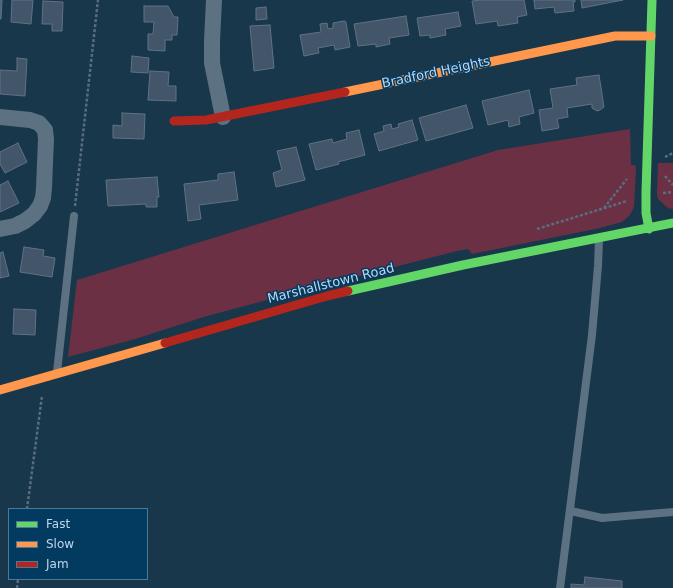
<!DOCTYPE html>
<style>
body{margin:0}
#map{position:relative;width:673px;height:588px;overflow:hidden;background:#18374b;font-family:"DejaVu Sans",sans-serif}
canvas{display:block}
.legend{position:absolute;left:8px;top:508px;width:140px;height:72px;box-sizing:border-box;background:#033b60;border:1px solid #4d7998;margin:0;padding:5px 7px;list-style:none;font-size:12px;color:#bdd6ed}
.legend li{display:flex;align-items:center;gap:8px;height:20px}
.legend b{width:20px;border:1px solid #4d7998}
</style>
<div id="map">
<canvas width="673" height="588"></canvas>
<ul class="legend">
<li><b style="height:5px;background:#63d668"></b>Fast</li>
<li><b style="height:5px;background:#ff974d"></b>Slow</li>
<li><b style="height:5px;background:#b3261e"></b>Jam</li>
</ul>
</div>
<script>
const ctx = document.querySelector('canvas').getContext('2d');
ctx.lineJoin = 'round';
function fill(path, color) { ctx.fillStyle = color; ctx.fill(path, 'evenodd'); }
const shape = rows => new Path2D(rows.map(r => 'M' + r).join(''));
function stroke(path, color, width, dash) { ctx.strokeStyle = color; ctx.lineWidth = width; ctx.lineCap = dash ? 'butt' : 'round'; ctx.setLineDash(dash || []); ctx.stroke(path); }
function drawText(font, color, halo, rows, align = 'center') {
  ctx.font = font + ' "DejaVu Sans",sans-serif'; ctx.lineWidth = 3; ctx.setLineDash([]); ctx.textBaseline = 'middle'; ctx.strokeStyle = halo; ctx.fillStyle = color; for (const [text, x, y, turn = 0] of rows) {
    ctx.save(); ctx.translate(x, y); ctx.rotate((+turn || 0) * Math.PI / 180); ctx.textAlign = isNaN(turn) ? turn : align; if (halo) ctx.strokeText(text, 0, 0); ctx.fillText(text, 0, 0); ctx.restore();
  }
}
fill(shape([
 [630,129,631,165,635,165,636,169,634,207,630,215,622,222,600,228,472,254,468,249,457,251,316,287,207,316,135,339,68,357,77,280,498,150],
 [658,163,673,163,673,209,668,208,658,199,657,194]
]), '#6b3044');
const building = shape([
 [0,0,2,0,1,19,0,19,0,0],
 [12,0,33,0,31,24,11,22,12,0],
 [481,0,524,0,527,15,517,17,518,23,498,26,497,21,476,24,472,1,481,0],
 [534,0,575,0,575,2,573,2,574,11,555,13,554,7,535,9,534,0],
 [581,0,623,0,582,8,581,0],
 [43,1,63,2,62,31,52,31,52,24,42,24,43,1],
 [144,6,168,6,174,17,178,17,177,35,172,35,172,40,165,40,165,51,148,50,148,34,153,34,154,22,144,22,144,6],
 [266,7,267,19,256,20,256,8,266,7],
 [458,12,461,26,445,29,446,35,430,38,430,35,420,36,417,18,458,12],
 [406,16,409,35,389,38,390,44,376,47,376,44,358,46,354,24,406,16],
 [344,21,346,22,350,47,335,50,334,45,318,48,319,53,304,56,300,35,321,32,320,24,327,23,328,29,333,28,333,23,344,21],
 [270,25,274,68,254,71,250,26,270,25],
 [132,56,149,58,148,73,131,72,132,56],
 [17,58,27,59,25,96,0,94,0,70,17,71,17,58],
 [150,71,169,72,168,86,176,86,176,101,148,100,150,71],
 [599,75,604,107,600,110,597,111,592,108,592,104,567,108,568,117,557,119,559,128,542,131,539,110,553,108,550,89,577,85,576,78,599,75],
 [529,90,534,113,519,117,520,124,509,127,508,120,488,125,482,101,529,90],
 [466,105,473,128,426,141,419,118,466,105],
 [122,113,145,114,144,139,113,138,113,125,122,126,122,113],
 [412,120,418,140,379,151,374,134,384,131,383,126,391,124,392,129,399,127,398,124,412,120],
 [359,130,365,155,338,162,339,164,316,170,309,144,332,139,333,143,347,139,346,133,359,130],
 [18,143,27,162,5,173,0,164,0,152,18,143],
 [296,147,305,180,276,187,273,173,282,170,277,151,296,147],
 [234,172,238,200,199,205,201,219,188,221,184,184,218,180,218,174,234,172],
 [157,177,159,197,157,197,157,207,146,207,146,204,108,206,106,180,157,177],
 [8,181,19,203,0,212,0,185,8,181],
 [24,247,44,250,43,256,55,258,52,277,20,272,24,247],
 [3,252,9,276,0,278,0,253,3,252],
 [14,309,36,310,35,335,13,334,14,309],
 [585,577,622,581,622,588,571,588,571,584,584,585,585,577]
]);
fill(building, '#435669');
stroke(building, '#5f7285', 1);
stroke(shape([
 [665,157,673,153],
 [665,176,673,185],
 [663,193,673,192],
 [75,206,98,0],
 [604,208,627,179],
 [537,229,627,201],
 [27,509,42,396],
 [17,588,18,579]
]), '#596d7c', 2.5, [3, 2]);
stroke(shape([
 [57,372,74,216],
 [571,511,602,518,673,512],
 [560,588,592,335,598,266,599,239]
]), '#5c7181', 8);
stroke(shape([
 [214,0,212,41,212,63,223,117],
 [0,117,30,120,39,123,45,130,46,139,44,188,43,198,40,206,34,214,25,221,15,226,0,229]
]), '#5c7181', 16);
stroke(shape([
 [649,229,646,213,646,192,652,0],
 [348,291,463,265,673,223]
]), '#63d668', 9);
stroke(shape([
 [345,92,615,36,651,36],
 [0,390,165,343]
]), '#ff974d', 9);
stroke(shape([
 [174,121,206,120,345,92],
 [165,343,327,296,348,291]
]), '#b3261e', 9);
drawText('13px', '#bdd6ed', '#033b60', [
 ["Bradford Heights",436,73,-12],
 ["Marshallstown Road",331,284,-14]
]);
</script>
